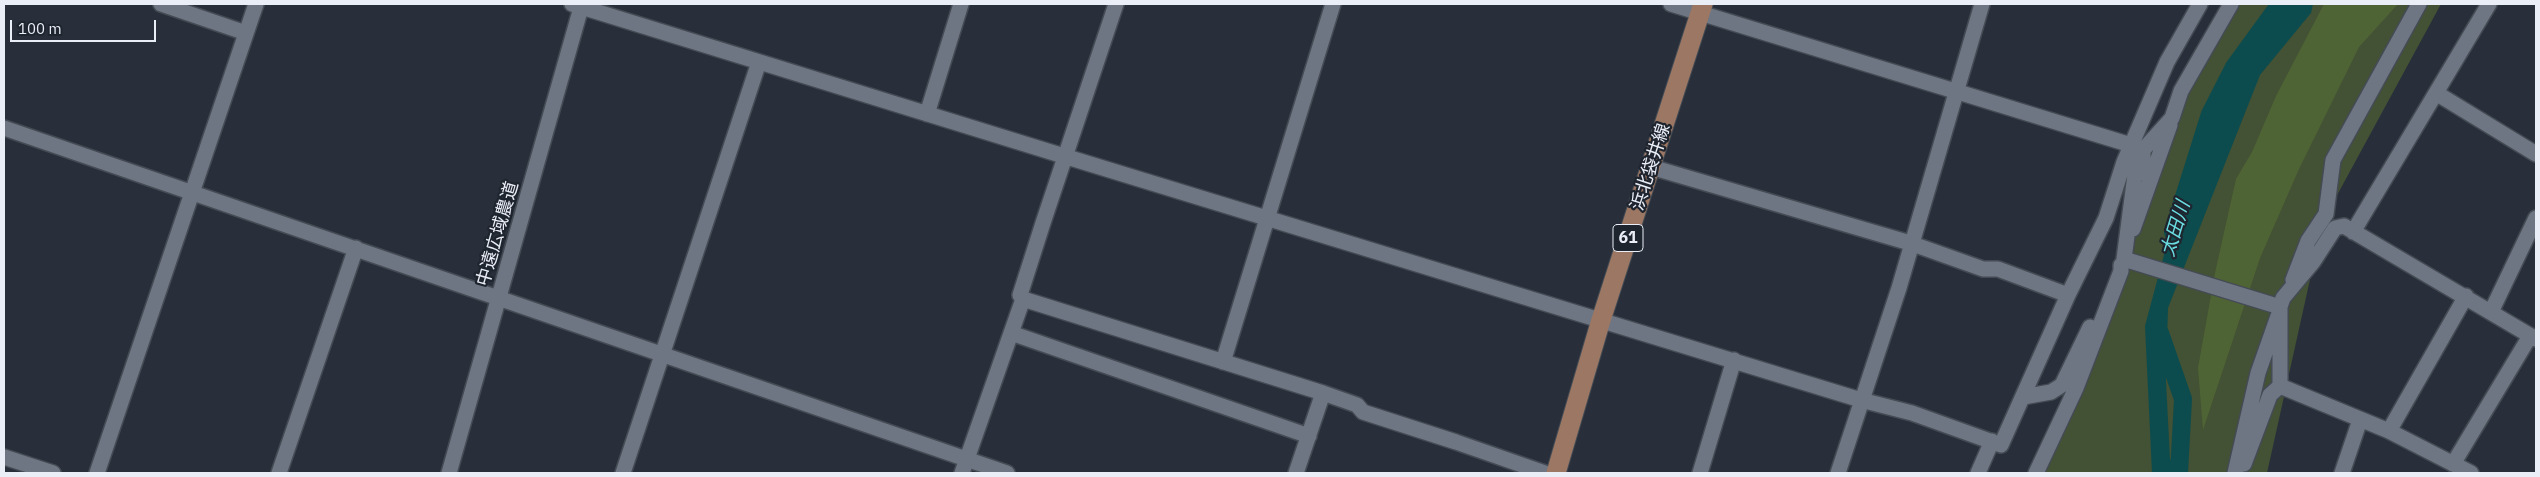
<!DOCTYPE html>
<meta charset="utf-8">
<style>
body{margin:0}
#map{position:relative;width:2540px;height:477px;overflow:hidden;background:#282f3a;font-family:"IBM Plex Sans",sans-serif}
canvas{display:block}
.frame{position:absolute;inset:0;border:5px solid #eaeef6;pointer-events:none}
.scale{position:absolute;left:10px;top:20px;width:146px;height:22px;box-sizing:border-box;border:2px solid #eaeef6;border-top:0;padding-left:6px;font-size:15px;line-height:18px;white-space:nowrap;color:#eaeef6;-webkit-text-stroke:4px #1f252f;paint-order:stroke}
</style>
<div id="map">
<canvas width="2540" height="477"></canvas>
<div class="frame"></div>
<div class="scale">100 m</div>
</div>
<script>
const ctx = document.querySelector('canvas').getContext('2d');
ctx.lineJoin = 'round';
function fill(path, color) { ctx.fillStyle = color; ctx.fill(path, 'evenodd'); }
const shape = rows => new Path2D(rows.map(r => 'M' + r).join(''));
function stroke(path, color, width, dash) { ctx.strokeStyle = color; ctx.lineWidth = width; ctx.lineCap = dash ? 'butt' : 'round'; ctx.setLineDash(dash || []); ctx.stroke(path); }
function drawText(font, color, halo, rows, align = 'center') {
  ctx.font = font + ' "IBM Plex Sans","Noto Sans JP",sans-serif'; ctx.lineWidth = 4.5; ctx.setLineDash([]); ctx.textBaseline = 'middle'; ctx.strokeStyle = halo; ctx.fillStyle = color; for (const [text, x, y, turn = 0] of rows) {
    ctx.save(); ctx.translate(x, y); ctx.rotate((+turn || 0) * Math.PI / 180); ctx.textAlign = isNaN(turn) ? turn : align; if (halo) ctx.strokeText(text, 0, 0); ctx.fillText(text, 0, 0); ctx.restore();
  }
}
fill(shape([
 [2230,4,2441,4,2323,221,2267,473,2032,473,2121,271,2181,91]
]), '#435134');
fill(shape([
 [2324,4,2398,4,2359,47,2299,169,2260,258,2203,430,2198,368,2215,273,2236,179,2252,152,2276,96]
]), '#4f6435');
fill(shape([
 [2274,4,2313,4,2311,13,2260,75,2168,308,2166,381,2170,459,2180,473,2152,473,2145,326,2169,236,2219,111]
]), '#0d4c4e');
stroke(shape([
 [2173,232,2210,114,2234,67,2280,4],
 [2160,333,2183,399,2179,473]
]), '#0d4c4e', 18);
const minor = shape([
 [161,4,246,33],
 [572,4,1067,157,1861,400,1912,413,2001,445,2068,295,2106,218,2124,162,2167,62,2200,4],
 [1671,4,2131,145],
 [2436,93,2536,154],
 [927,114,961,4],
 [4,128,1007,473],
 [2131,147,2135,175,2124,259,2280,307,2280,386],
 [1651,167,1910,243,1983,269,1998,269,2068,295],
 [2143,173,2143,150,2172,118,2181,91,2231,4],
 [2133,229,2170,125],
 [2353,232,2489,4],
 [2293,280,2308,241,2326,214,2333,160,2419,4],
 [1023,299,1323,393,1357,405,1363,412,1456,442,1545,473],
 [2280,307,2283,298,2313,262,2335,228,2344,226,2536,339],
 [2491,312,2536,218],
 [1011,333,1309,436],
 [1223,362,1333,4],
 [2280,386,2389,431,2471,473],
 [2023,397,2051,392,2062,385,2090,327],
 [2389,431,2466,296],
 [4,457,53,473],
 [2244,464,2270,395,2280,386],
 [2453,464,2530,336],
 [97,473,256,4],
 [279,473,356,248],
 [449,473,582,4],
 [623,473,759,62],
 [962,473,1023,299,1020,295,1043,223,1116,4],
 [1296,473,1323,393],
 [1700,473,1734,360],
 [1838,473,1899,288,1982,4],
 [1978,473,1992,441],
 [2036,473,2076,388,2121,271,2121,265],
 [2235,473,2258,373,2278,316],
 [2342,473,2360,420]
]);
const major = shape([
 [1556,473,1601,320,1703,4]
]);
stroke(minor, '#454b54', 18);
stroke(major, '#454b54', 21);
stroke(minor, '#6e7683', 15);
stroke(major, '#9c7864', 19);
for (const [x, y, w] of [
 [1628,238,30]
]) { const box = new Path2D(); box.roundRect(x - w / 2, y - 13.5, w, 27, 4); ctx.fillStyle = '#1f252f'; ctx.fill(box); stroke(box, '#eaeef6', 1); }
drawText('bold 16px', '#eaeef6', null, [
 ["61",1628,238]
]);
drawText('18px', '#eaeef6', '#1f252f', [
 ["浜北袋井線",1651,167,-72],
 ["中遠広域農道",498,234,-74]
]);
drawText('italic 19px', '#6adde1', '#1f252f', [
 ["太田川",2176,229,-73]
]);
</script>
